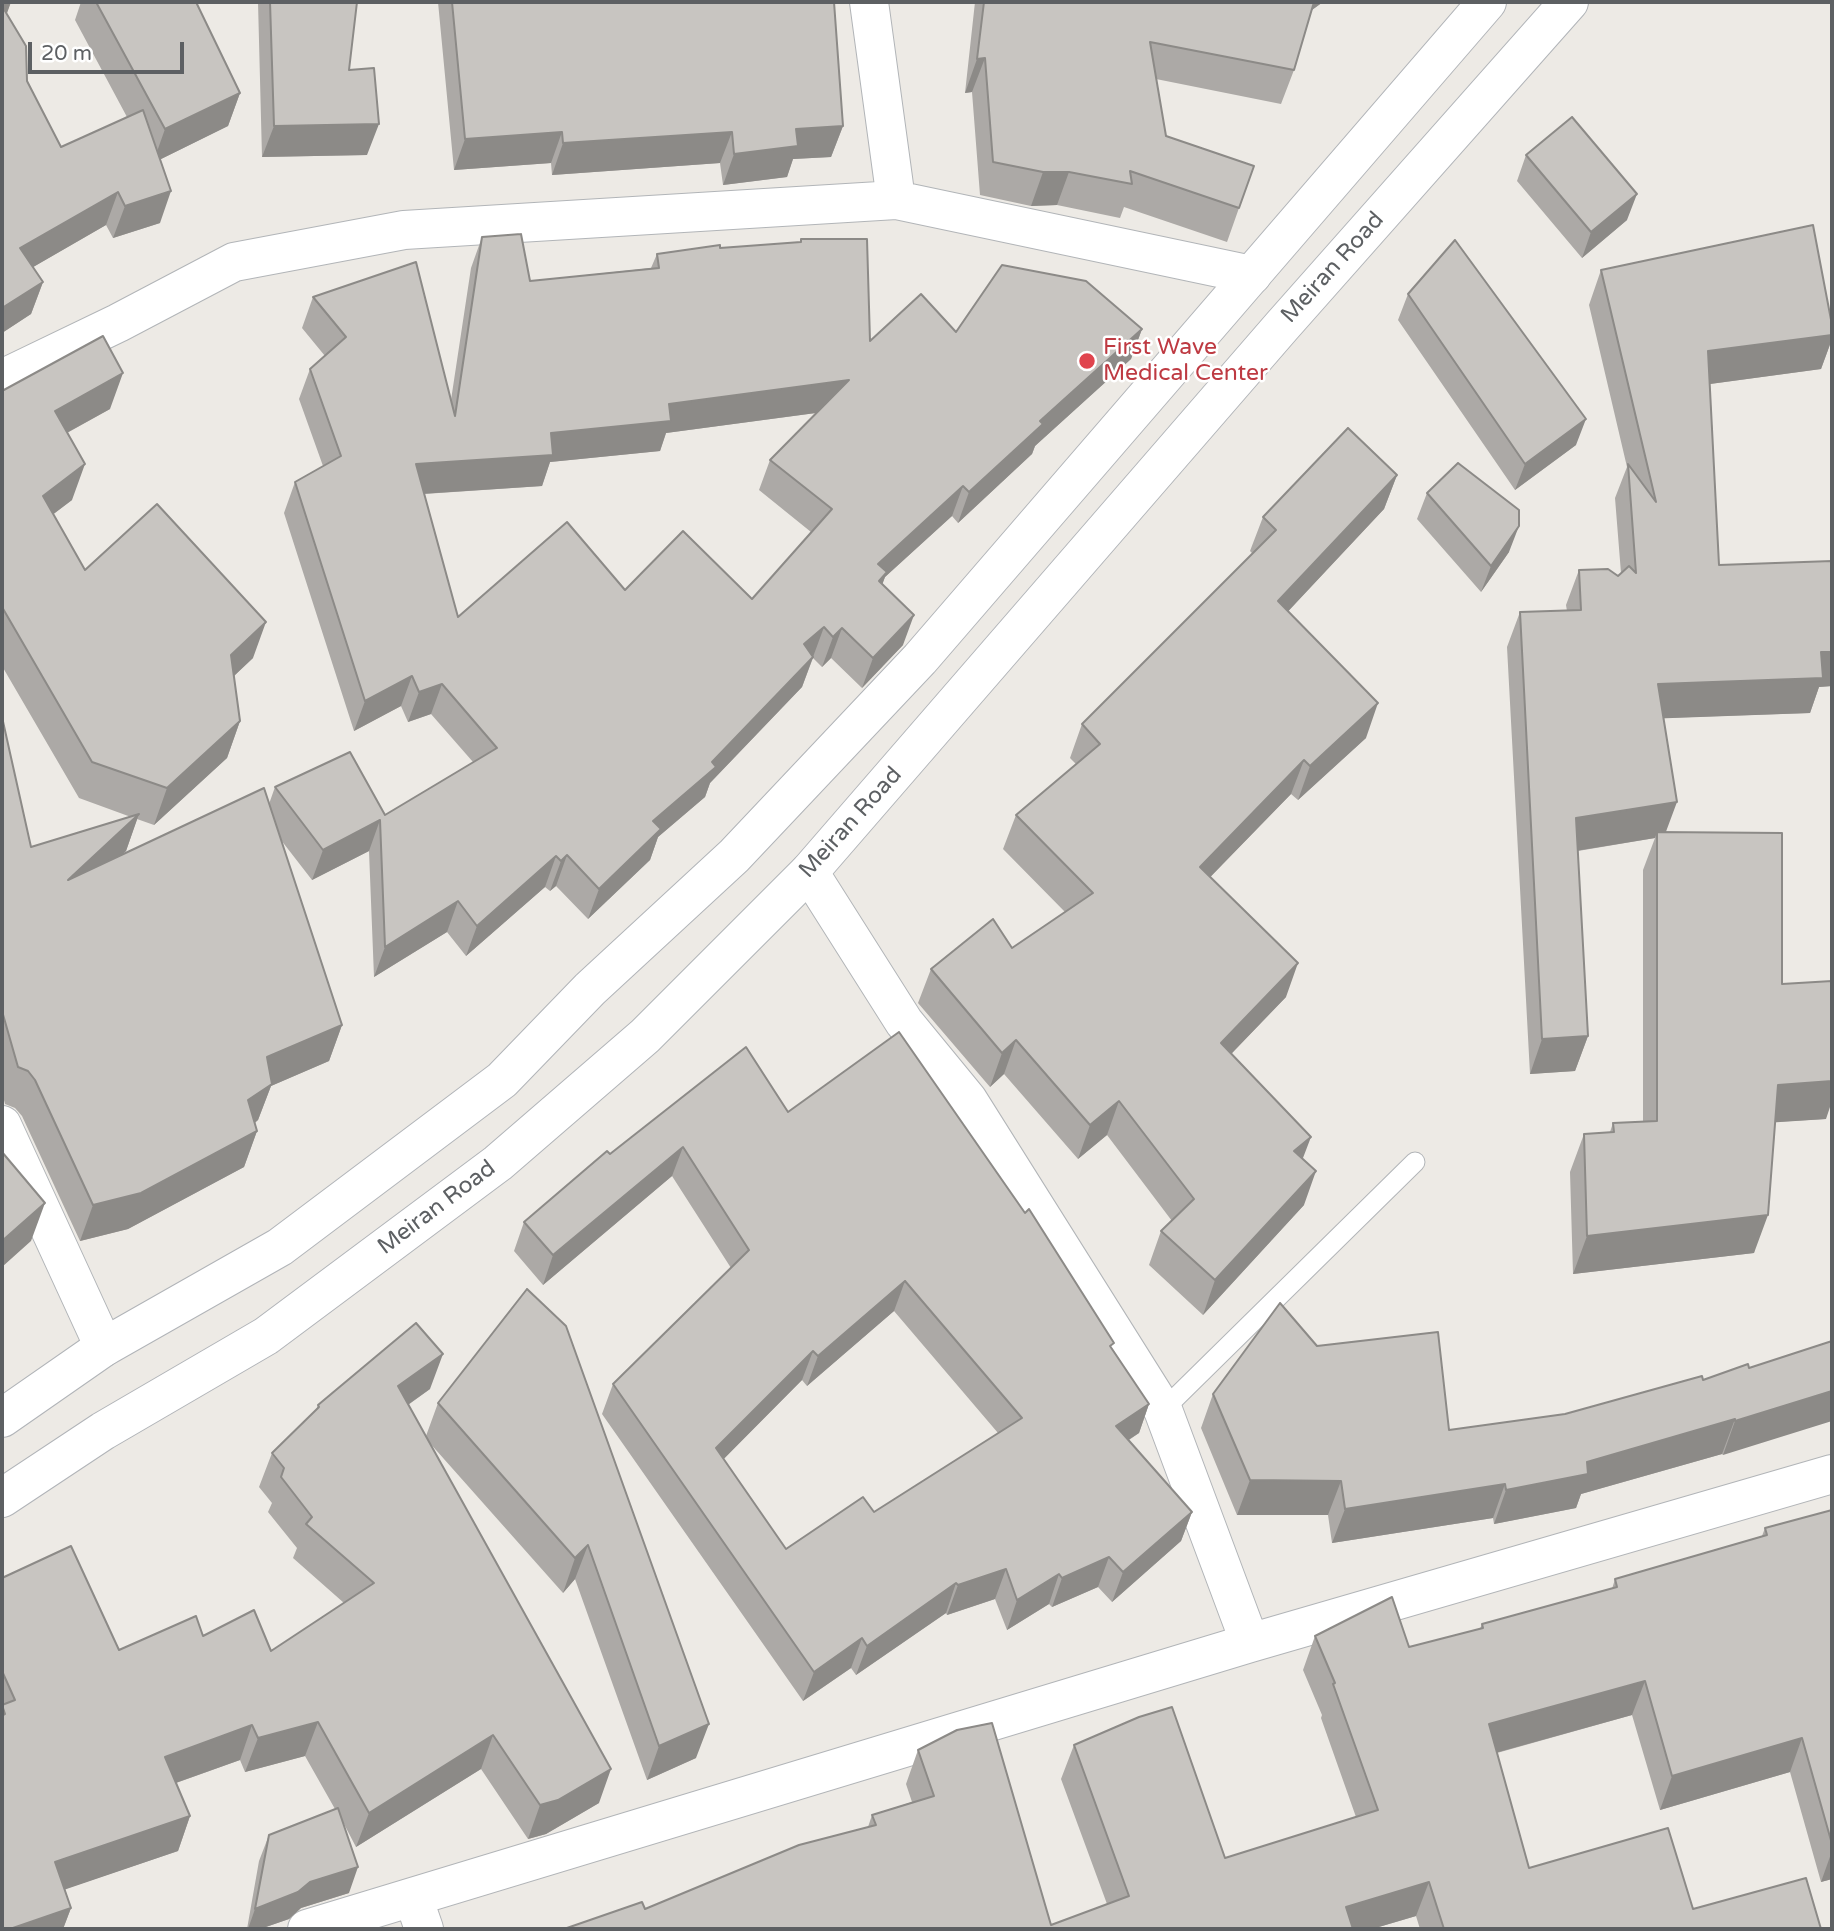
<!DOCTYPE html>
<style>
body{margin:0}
#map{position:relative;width:1834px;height:1931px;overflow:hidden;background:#edeae5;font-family:"Varela Round",sans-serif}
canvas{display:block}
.frame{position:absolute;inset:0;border:4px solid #5d6063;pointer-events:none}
.scale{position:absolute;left:28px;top:42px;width:156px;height:32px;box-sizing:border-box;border:4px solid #5d6063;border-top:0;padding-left:9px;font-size:21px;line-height:24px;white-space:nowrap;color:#5d6063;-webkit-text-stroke:5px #fff;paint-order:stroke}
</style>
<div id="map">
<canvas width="1834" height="1931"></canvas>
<div class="frame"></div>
<div class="scale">20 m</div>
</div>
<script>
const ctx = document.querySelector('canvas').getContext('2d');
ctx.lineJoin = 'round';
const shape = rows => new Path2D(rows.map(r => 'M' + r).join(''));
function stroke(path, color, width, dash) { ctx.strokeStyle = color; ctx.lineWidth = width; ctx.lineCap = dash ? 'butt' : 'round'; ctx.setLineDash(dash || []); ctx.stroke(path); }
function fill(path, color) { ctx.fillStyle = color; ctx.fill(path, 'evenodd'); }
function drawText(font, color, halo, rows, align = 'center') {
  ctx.font = font + ' "Varela Round",sans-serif'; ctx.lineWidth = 5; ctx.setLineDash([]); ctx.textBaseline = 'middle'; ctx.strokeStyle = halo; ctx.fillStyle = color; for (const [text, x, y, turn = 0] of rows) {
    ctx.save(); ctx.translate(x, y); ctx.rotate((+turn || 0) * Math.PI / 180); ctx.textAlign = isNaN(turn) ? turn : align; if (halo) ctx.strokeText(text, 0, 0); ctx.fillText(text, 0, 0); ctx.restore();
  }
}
const lane = shape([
 [1163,1410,1415,1162]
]);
const street = shape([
 [869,2,896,200],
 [2,379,118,323,234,262,404,230,896,200,1252,275],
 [809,872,904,1022,968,1100,1163,1410,1250,1643],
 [2,1125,104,1347],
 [413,1897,424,1929],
 [307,1929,1250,1643,1832,1474]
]);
const secondary = shape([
 [2,1418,104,1347,280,1247,502,1080,590,989,734,856,920,659,1487,2],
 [2,1498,103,1431,266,1336,498,1163,645,1036,809,872,1282,326,1569,2]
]);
stroke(lane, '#b2b5b8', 21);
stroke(street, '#b2b5b8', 40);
stroke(secondary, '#b1b4b8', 40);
stroke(lane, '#fff', 19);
stroke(street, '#fff', 38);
stroke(secondary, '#fff', 38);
fill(shape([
 [2,2,11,2,6,14,27,81,61,147,127,117,75,20,81,2,196,2,240,93,228,126,161,159,160,223,113,238,106,225,33,267,43,282,31,314,2,333],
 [258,2,357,2,349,70,367,155,262,157],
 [438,2,834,2,843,126,831,157,793,159,787,177,723,185,720,163,552,175,551,163,454,170],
 [975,2,1323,2,1312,10,1294,70,1281,104,1156,79,1166,136,1239,208,1227,242,1124,207,1120,218,1057,205,1031,206,980,195,972,92,965,93],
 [1526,155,1627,220,1582,258,1517,181],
 [482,237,530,281,651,268,657,254,800,242,801,239,870,341,956,332,1142,329,1131,359,1035,446,1032,454,958,523,952,516,885,577,882,584,903,645,862,688,831,658,822,667,813,658,802,687,710,783,705,797,658,837,650,860,588,919,556,886,550,891,545,887,466,956,447,932,374,977,369,851,312,880,281,840,342,1025,329,1061,271,1086,258,1120,255,1123,257,1131,244,1167,128,1229,80,1241,22,1116,15,1108,5,1104,2,1092,2,717,31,847,131,817,79,798,2,666,2,391,110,409,67,433,72,500,53,514,85,570,253,658,234,676,240,721,227,758,154,825,137,819,126,851,121,855,269,804,275,787,385,815,473,762,431,714,408,722,401,706,354,731,284,513,295,482,323,466,299,399,310,369,325,356,302,328,313,297,451,400,471,268],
 [816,413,770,460,759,490,811,532,752,599,625,590,458,617,424,494,542,486,550,462,660,451,666,433],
 [1601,270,1832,325,1832,339,1821,369,1710,384,1719,565,1832,561,1832,686,1819,687,1810,713,1663,718,1666,832,1782,984,1826,1119,1775,1122,1754,1253,1573,1274,1570,1172,1584,1134,1610,1132,1613,1123,1643,1122,1643,870,1655,838,1578,851,1588,1036,1575,1071,1530,1074,1507,647,1520,612,1567,611,1566,605,1579,570,1618,576,1621,573,1615,498,1627,467,1589,305],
 [1408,294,1576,445,1515,490,1398,320],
 [1397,475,1384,509,1288,611,1366,738,1298,800,1291,794,1210,877,1286,997,1231,1054,1303,1159,1304,1205,1203,1315,1149,1265,1161,1231,1172,1221,1107,1135,1078,1159,1004,1074,990,1087,918,1003,931,969,1012,948,1065,912,1003,849,1016,815,1076,764,1070,758,1082,724,1253,554,1250,551,1263,517],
 [1427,493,1509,552,1481,592,1417,519],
 [788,1112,1112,1348,1149,1404,1139,1433,1129,1440,1192,1512,1181,1541,1112,1602,1098,1587,1052,1607,1049,1604,1007,1630,995,1599,947,1615,946,1613,856,1675,851,1668,803,1701,602,1414,613,1384,731,1268,672,1176,543,1285,514,1251,524,1222,610,1154],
 [894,1311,998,1433,874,1512,786,1549,723,1459,802,1380,807,1386],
 [527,1289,696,1758,647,1780,575,1579,563,1593,428,1441,599,1803,546,1834,528,1839,481,1769,356,1847,344,1824,349,1893,301,1908,289,1919,260,1929,247,1929,259,1861,269,1835,335,1809,305,1756,245,1772,240,1760,176,1783,190,1816,178,1851,65,1889,71,1908,63,1929,2,1929,2,1578,119,1650,203,1636,271,1651,344,1603,293,1558,297,1548,268,1512,272,1503,259,1487,272,1453,316,1410,318,1405,430,1389,408,1405,426,1436,438,1403],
 [1832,1341,1723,1455,1722,1454,1581,1494,1576,1508,1494,1524,1493,1518,1332,1543,1328,1515,1237,1515,1201,1428,1213,1394,1317,1346,1449,1430,1565,1414,1749,1368],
 [1832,1510,1832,1879,1821,1882,1790,1772,1660,1810,1632,1715,1497,1753,1529,1868,1693,1909,1821,1929,1420,1929,1416,1916,1372,1929,564,1929,645,1909,868,1827,872,1815,912,1802,906,1784,918,1750,1051,1925,1107,1904,1061,1779,1074,1745,1225,1858,1356,1817,1321,1718,1322,1715,1303,1670,1315,1636,1409,1647,1480,1629,1482,1624,1612,1589,1615,1579,1762,1536,1765,1528]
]), '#aca9a6');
fill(shape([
 [2,2,11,2,6,16,2,17],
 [1313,2,1323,2,1309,12],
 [985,58,972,92,965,93,977,59],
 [240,93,228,126,153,163,165,129],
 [379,124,367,155,262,157,274,126],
 [843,126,831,157,793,159,787,177,723,185,734,154,796,129],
 [562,132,551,163,454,170,465,139],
 [732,132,720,163,552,175,563,143],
 [1043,172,1069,172,1057,205,1031,206],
 [171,191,160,223,113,238,125,206],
 [118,192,106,225,9,281,20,248],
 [1637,194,1627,220,1582,258,1591,232],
 [43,282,31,314,2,333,2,308],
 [1142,329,1131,359,1035,446,1032,454,958,523,969,492,1040,421],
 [1832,335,1832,339,1821,369,1695,386,1708,351],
 [123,373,110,409,41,447,55,411],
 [849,380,838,410,666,433,660,451,550,462,542,486,405,495,416,464,669,404],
 [1586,419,1576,445,1515,490,1525,464],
 [85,464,72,500,30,532,43,496],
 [1397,475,1384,509,1266,635,1278,601],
 [963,486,952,516,885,577,876,602,878,564],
 [1519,526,1509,552,1481,592,1491,566],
 [914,615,903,645,862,688,873,658],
 [266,622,253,658,218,691,231,655],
 [824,627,802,687,710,783,705,797,658,837,650,860,588,919,599,889,653,821,712,762,804,644],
 [842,628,831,658,822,667,833,637],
 [1821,652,1832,652,1832,686,1819,687,1810,713,1645,719,1658,684],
 [412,676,401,706,354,731,365,701],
 [442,684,431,714,408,722,419,692],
 [1378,703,1366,738,1298,800,1310,766],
 [240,721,227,758,154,825,167,788],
 [1304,760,1291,794,1187,901,1200,867],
 [1677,802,1664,837,1657,832,1655,838,1563,853,1576,818],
 [139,814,126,851,55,916,68,880],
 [380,820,369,851,312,880,323,850],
 [567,855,556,886,550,891,561,861],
 [556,856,545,887,466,956,477,926],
 [458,901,447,932,374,977,385,947],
 [1298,963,1286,997,1208,1078,1221,1043],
 [342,1025,329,1061,271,1086,258,1120,235,1137,248,1100,267,1057],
 [1588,1036,1575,1071,1530,1074,1542,1039],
 [1016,1040,1004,1074,990,1087,1002,1053],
 [1832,1081,1832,1101,1826,1119,1765,1123,1778,1085],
 [1119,1101,1107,1135,1078,1159,1090,1125],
 [257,1131,244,1167,128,1229,80,1241,93,1205],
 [1311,1137,1298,1171,1294,1151],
 [683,1147,672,1176,543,1285,553,1255],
 [1316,1171,1304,1205,1203,1315,1215,1280],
 [45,1203,31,1241,2,1267,2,1241],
 [1768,1215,1754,1253,1573,1274,1587,1236],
 [905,1281,894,1311,807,1386,818,1356],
 [813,1351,802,1380,705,1478,716,1448],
 [443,1354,430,1389,385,1421,398,1386],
 [1832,1391,1832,1421,1723,1455,1735,1421],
 [1149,1404,1139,1433,1105,1455,1116,1426],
 [1735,1419,1722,1454,1581,1494,1576,1508,1494,1524,1506,1490,1587,1462],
 [1250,1480,1341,1481,1328,1515,1237,1515],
 [1505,1484,1493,1518,1332,1543,1345,1509],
 [1192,1512,1181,1541,1112,1602,1123,1572],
 [588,1545,575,1579,563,1593,575,1558],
 [1109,1557,1098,1587,1052,1607,1062,1578],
 [1006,1569,995,1599,947,1615,958,1585],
 [1059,1574,1049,1604,1007,1630,1017,1600],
 [956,1583,946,1613,856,1675,867,1646],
 [862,1638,851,1668,803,1701,814,1672],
 [1645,1681,1632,1715,1477,1758,1489,1724],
 [318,1722,305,1756,245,1772,258,1738],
 [709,1724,696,1758,647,1780,659,1746],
 [252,1725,240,1760,153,1791,165,1757],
 [493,1735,481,1769,356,1847,369,1813],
 [1802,1738,1790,1772,1660,1810,1672,1776],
 [611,1769,599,1803,546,1834,528,1839,540,1805],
 [190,1816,178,1851,43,1897,55,1862],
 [1832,1851,1832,1879,1821,1882],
 [358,1867,349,1893,301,1908,289,1919,260,1929,248,1929,255,1909,310,1882],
 [1429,1882,1416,1916,1372,1929,1338,1929,1346,1907],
 [71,1908,63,1929,10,1929]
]), '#8c8a87');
const building = shape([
 [96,2,196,2,240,93,165,129,96,2],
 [270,2,357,2,349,70,374,68,379,124,274,126,270,2],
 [452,2,834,2,843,126,796,129,798,146,734,154,732,132,563,143,562,132,465,139,452,2],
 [984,2,1314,2,1294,70,1150,42,1166,136,1254,166,1239,208,1130,171,1132,184,1069,172,1043,172,993,162,985,58,977,59,984,2],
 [2,6,26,46,27,81,61,147,143,110,171,191,125,206,118,192,20,248,43,282,2,308,2,6],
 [1572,117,1637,194,1591,232,1526,155,1572,117],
 [1813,225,1832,325,1832,335,1708,351,1719,565,1832,561,1832,652,1821,652,1823,678,1658,684,1677,802,1576,818,1588,1036,1542,1039,1520,612,1581,610,1579,570,1608,569,1618,576,1629,566,1636,573,1628,464,1656,502,1601,270,1813,225],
 [521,234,530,281,659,268,657,254,720,245,720,248,801,242,801,239,867,239,870,341,921,294,956,332,1002,265,1086,281,1142,329,1040,421,1043,424,969,492,963,486,878,564,887,572,879,581,914,615,873,658,842,628,833,637,824,627,804,644,813,657,712,762,716,767,653,821,661,829,599,889,567,855,561,861,556,856,477,926,458,901,385,947,380,820,323,850,275,787,350,752,385,815,497,748,442,684,419,692,412,676,365,701,295,482,341,456,310,369,346,337,313,297,416,262,455,416,482,237,521,234],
 [849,380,770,460,832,509,752,599,683,531,625,590,567,522,458,617,416,464,553,455,551,433,671,421,669,404,849,380],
 [1455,240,1586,419,1525,464,1408,294,1455,240],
 [103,336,123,373,55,411,85,464,43,496,85,570,157,504,266,622,231,655,240,721,167,788,92,762,2,607,2,391,103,336],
 [1348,428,1397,475,1278,601,1378,703,1310,766,1304,760,1200,867,1298,963,1221,1043,1311,1137,1294,1151,1316,1171,1215,1280,1161,1231,1194,1199,1119,1101,1090,1125,1016,1040,1002,1053,931,969,993,919,1012,948,1093,893,1016,815,1100,744,1082,724,1276,530,1263,517,1348,428],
 [1458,463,1519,510,1519,526,1491,566,1427,493,1458,463],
 [2,717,31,847,139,814,68,880,264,788,342,1025,267,1057,272,1084,248,1100,257,1131,141,1193,93,1205,35,1080,28,1071,18,1067,2,1011,2,717],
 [1657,832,1782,833,1782,984,1832,981,1832,1081,1778,1085,1768,1215,1587,1236,1584,1134,1614,1132,1613,1123,1657,1121,1657,832],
 [899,1032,1025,1213,1029,1209,1114,1343,1110,1346,1149,1404,1116,1426,1192,1512,1123,1572,1109,1557,1062,1578,1059,1574,1017,1600,1006,1569,958,1585,956,1583,867,1646,862,1638,814,1672,613,1384,749,1250,683,1147,553,1255,524,1222,607,1151,610,1154,746,1047,788,1112,899,1032],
 [905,1281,1022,1418,874,1512,863,1497,786,1549,716,1448,813,1351,818,1356,905,1281],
 [2,1152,45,1203,2,1241,2,1152],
 [527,1289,566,1326,709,1724,659,1746,588,1545,575,1558,438,1403,527,1289],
 [1280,1303,1317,1346,1438,1332,1449,1430,1565,1414,1702,1376,1703,1380,1748,1364,1749,1368,1832,1341,1832,1391,1735,1421,1735,1419,1587,1462,1588,1474,1506,1490,1505,1484,1345,1509,1341,1481,1250,1480,1213,1394,1280,1303],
 [416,1323,443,1354,398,1386,611,1769,558,1800,540,1805,493,1735,369,1813,318,1722,258,1738,252,1725,165,1757,190,1816,55,1862,71,1908,10,1929,2,1929,2,1716,5,1714,2,1705,15,1700,2,1671,2,1578,71,1546,119,1650,196,1616,203,1636,254,1610,271,1651,374,1583,306,1524,312,1517,281,1477,284,1468,272,1453,319,1407,318,1405,416,1323],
 [1832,1510,1832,1844,1802,1738,1672,1776,1645,1681,1489,1724,1529,1868,1668,1828,1693,1909,1806,1878,1821,1929,1444,1929,1429,1882,1346,1907,1353,1929,564,1929,642,1902,645,1909,799,1845,876,1825,872,1815,934,1796,918,1750,957,1730,992,1723,1051,1925,1129,1896,1074,1745,1139,1717,1172,1707,1225,1858,1378,1810,1333,1684,1335,1683,1315,1636,1392,1597,1409,1647,1483,1628,1482,1624,1617,1587,1615,1579,1767,1535,1765,1528,1832,1510],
 [338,1808,358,1867,310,1882,298,1892,255,1909,269,1835,338,1808]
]);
fill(building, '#c8c5c1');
stroke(building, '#8c8a87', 2);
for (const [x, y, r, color] of [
 [1087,361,9,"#e0444e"]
]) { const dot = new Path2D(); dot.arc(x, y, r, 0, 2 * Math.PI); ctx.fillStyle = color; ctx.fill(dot); stroke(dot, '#fff', 2.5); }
drawText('23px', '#5d6063', '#fff', [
 ["Meiran Road",1333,268,-48],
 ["Meiran Road",851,823,-48],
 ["Meiran Road",437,1208,-37]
]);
drawText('23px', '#be3a42', '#fff', [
 ["First Wave",1103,348],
 ["Medical Center",1103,374]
], 'left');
</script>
